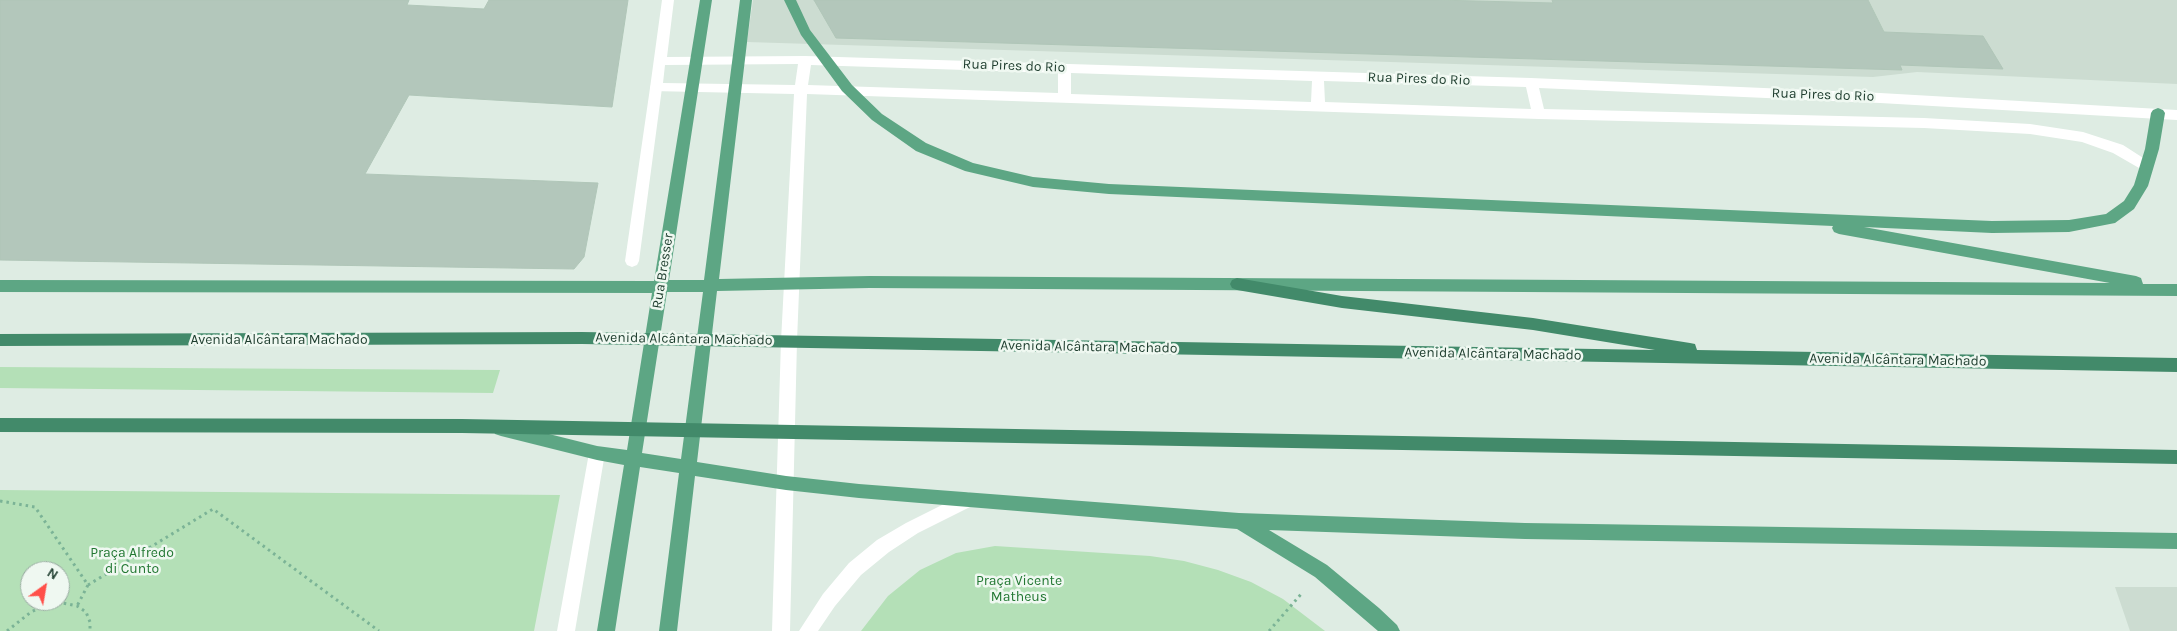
<!DOCTYPE html>
<meta charset="utf-8">
<style>
body{margin:0}
#map{position:relative;width:2177px;height:631px;overflow:hidden;background:#deece3;font-family:Karla,sans-serif}
canvas{display:block}
.north{position:absolute;left:20px;top:561px;width:50px;height:50px;box-sizing:border-box;background:#eff8f1;border:1px solid #9bada3;border-radius:50%;rotate:32deg;font-size:14px;font-weight:700;line-height:20px;text-align:center;color:#1e3d2e}
.north::after{content:'';display:block;margin:auto;width:18px;height:22px;background:#ff5049;clip-path:polygon(50% 0,100% 100%,50% 72%,0 100%)}
</style>
<div id="map">
<canvas width="2177" height="631"></canvas>
<div class="north">N</div>
</div>
<script>
const ctx = document.querySelector('canvas').getContext('2d');
ctx.lineJoin = 'round';
function fill(path, color) { ctx.fillStyle = color; ctx.fill(path, 'evenodd'); }
const shape = rows => new Path2D(rows.map(r => 'M' + r).join(''));
function stroke(path, color, width, dash) { ctx.strokeStyle = color; ctx.lineWidth = width; ctx.lineCap = dash ? 'butt' : 'round'; ctx.setLineDash(dash || []); ctx.stroke(path); }
function drawText(font, color, halo, rows, align = 'center') {
  ctx.font = font + ' Karla,sans-serif'; ctx.lineWidth = 5; ctx.setLineDash([]); ctx.textBaseline = 'middle'; ctx.strokeStyle = halo; ctx.fillStyle = color; for (const [text, x, y, turn = 0] of rows) {
    ctx.save(); ctx.translate(x, y); ctx.rotate((+turn || 0) * Math.PI / 180); ctx.textAlign = isNaN(turn) ? turn : align; if (halo) ctx.strokeText(text, 0, 0); ctx.fillText(text, 0, 0); ctx.restore();
  }
}
fill(shape([
 [753,0,2177,0,2177,84,1917,72,1873,77,747,42],
 [2115,587,2177,587,2177,631,2130,631]
]), '#ccdcd1');
fill(shape([
 [0,367,500,370,493,393,0,388],
 [0,490,560,495,534,631,0,631],
 [30,571,60,571,60,601,30,601],
 [995,546,1150,556,1184,561,1218,570,1251,582,1283,599,1325,631,861,631,888,596,920,570,956,553]
]), '#b4e0b7');
const building = shape([
 [0,0,409,0,407,5,484,9,489,0,628,0,612,107,409,95,365,174,598,183,584,257,574,269,0,260,0,0],
 [814,0,1437,0,1553,3,1552,0,1868,0,1884,32,1983,36,2003,69,1900,65,1902,70,836,38,814,0]
]);
fill(building, '#b3c7bb');
stroke(building, '#b0c6b8', 1);
stroke(shape([
 [0,501,35,507,88,585,77,606],
 [88,585,213,509,379,631],
 [7,631,31,612,47,605,63,603,77,606,86,612,90,622,90,631],
 [1269,631,1302,593]
]), '#7bb396', 3, [2.5, 4]);
fill(shape([
 [656,83,661,85,662,88,639,261,637,265,632,267,627,265,625,261,650,88,651,85,656,83],
 [597,446,603,448,605,453,575,631,557,631,589,453,591,448,597,446]
]), '#fff');
fill(shape([
 [662,0,674,0,667,57,805,56,1531,78,1880,93,2177,110,2177,120,1880,103,1539,88,1544,109,1924,118,2030,124,2083,132,2123,145,2151,163,2153,167,2151,171,2146,172,2113,153,2082,142,2030,134,1924,128,1539,119,807,94,797,341,790,631,772,631,781,341,794,94,651,91,650,88,662,0],
 [798,64,795,85,663,83,665,65,798,64],
 [811,65,1058,73,1058,93,808,85,811,65],
 [1071,73,1312,81,1311,102,1071,94,1071,73],
 [1324,81,1526,87,1531,109,1325,102,1324,81],
 [968,492,974,495,976,500,974,505,918,533,889,552,861,575,835,606,818,631,799,631,823,594,849,563,877,540,906,523,968,492]
]), '#fff');
fill(shape([
 [700,0,712,0,669,280,704,280,740,0,752,0,719,279,870,276,2110,283,1839,234,1834,232,1832,228,1833,226,1109,194,1033,187,965,171,916,151,872,120,842,91,801,35,784,0,796,0,810,30,852,85,882,114,926,143,973,163,1033,177,1109,184,1992,221,2069,220,2106,214,2124,201,2134,185,2145,149,2151,113,2153,110,2158,108,2163,110,2165,113,2159,149,2148,186,2134,209,2115,223,2069,232,1992,233,1864,227,2136,276,2141,278,2143,284,2177,284,2177,296,870,288,717,291,697,462,786,476,859,484,1239,513,1525,523,2177,533,2177,549,1525,539,1269,530,1327,565,1379,608,1397,625,1400,631,1378,631,1315,577,1237,529,859,498,786,490,695,476,677,631,659,631,679,473,640,467,615,631,597,631,624,465,597,460,501,436,495,434,493,429,495,424,501,422,597,446,627,450,652,293,0,292,0,280,654,281,700,0],
 [667,292,703,292,681,459,642,453,667,292]
]), '#5da684');
fill(shape([
 [1237,278,1342,296,1533,318,1690,343,1695,344,1697,350,2177,358,2177,372,582,344,0,346,0,334,582,332,1655,350,1533,330,1342,308,1237,290,1232,288,1230,284,1232,280,1237,278],
 [0,418,462,419,2177,450,2177,464,462,433,0,432,0,418]
]), '#428a6a');
drawText('14px', '#1e3d2e', '#eff8f1', [
 ["Rua Pires do Rio",1014,66,2],
 ["Rua Pires do Rio",1419,79,2],
 ["Rua Pires do Rio",1823,95,2],
 ["Rua Bresser",663,271,-81],
 ["Avenida Alcântara Machado",684,339,1],
 ["Avenida Alcântara Machado",279,340],
 ["Avenida Alcântara Machado",1089,347,1],
 ["Avenida Alcântara Machado",1493,354,1],
 ["Avenida Alcântara Machado",1898,360,1]
]);
drawText('14px', '#237833', '#eff8f1', [
 ["Praça Alfredo",132,553],
 ["di Cunto",132,569],
 ["Praça Vicente",1019,581],
 ["Matheus",1019,597]
]);
</script>
